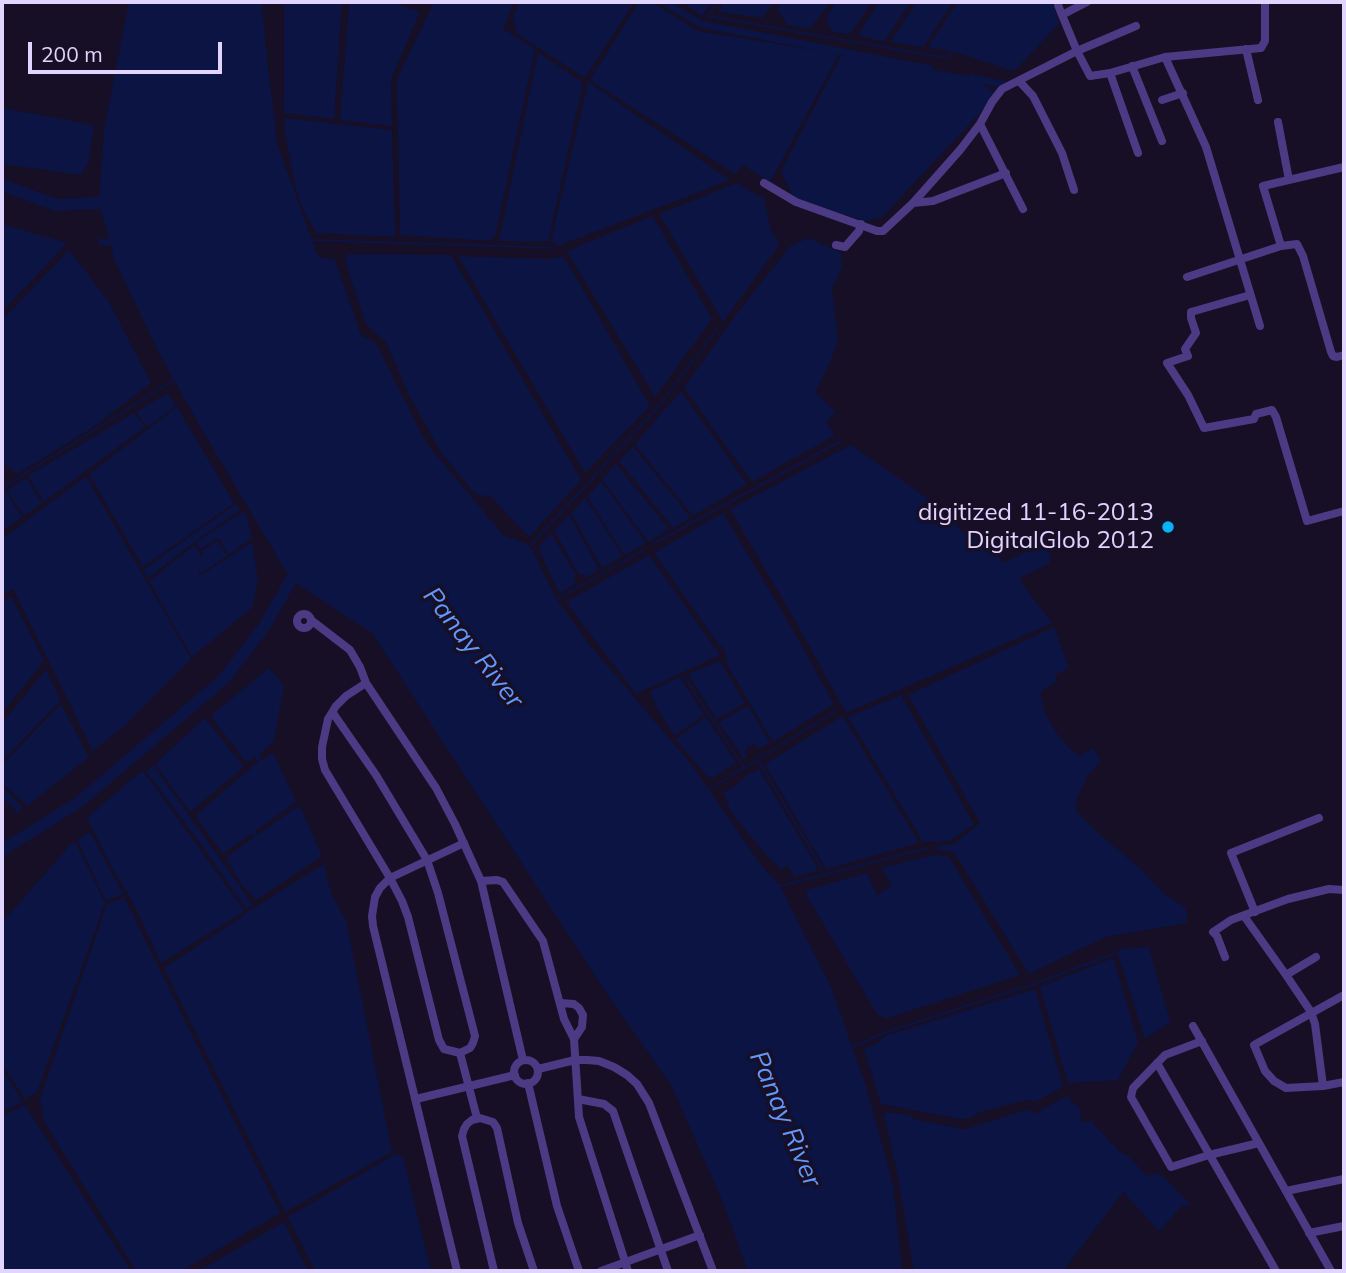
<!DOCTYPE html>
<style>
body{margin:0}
#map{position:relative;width:1346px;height:1273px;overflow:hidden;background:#170f25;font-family:Mulish,sans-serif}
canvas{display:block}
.frame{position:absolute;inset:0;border:4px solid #e1d4ff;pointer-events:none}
.scale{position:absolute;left:28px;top:42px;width:194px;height:32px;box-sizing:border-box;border:4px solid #e1d4ff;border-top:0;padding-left:9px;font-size:21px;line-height:24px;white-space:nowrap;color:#e1d4ff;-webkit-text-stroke:5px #170f25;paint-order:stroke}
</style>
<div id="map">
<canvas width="1346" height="1273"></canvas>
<div class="frame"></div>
<div class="scale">200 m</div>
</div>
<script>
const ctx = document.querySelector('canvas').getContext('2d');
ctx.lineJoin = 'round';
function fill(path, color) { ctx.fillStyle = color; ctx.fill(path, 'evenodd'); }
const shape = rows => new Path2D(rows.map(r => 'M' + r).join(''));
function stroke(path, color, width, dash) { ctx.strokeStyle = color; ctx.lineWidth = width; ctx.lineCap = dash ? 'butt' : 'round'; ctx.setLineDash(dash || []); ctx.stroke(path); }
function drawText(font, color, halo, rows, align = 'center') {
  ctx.font = font + ' Mulish,sans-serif'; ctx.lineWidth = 7; ctx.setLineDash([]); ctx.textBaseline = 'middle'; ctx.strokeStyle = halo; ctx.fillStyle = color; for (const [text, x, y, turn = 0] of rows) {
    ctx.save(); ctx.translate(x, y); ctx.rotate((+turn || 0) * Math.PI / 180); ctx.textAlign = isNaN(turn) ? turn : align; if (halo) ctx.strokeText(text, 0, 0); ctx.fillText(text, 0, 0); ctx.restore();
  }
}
fill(shape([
 [129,2,261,2,277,143,318,257,335,260,361,335,376,343,425,441,503,535,525,543,533,551,554,595,588,643,691,764,761,865,780,886,831,987,867,1089,893,1185,902,1271,748,1271,722,1200,671,1085,607,994,372,633,291,580,197,421,158,351,114,259,111,245,99,245,99,239,109,239,99,203,104,129],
 [284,2,342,2,334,119,284,113],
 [349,2,391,2,420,12,391,79,392,126,340,120],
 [434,2,514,2,503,29,535,49,495,237,492,237,490,241,400,235,397,79],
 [520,2,634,2,585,78,517,34,513,16],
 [639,2,652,2,698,31,839,54,770,182,743,165,735,174,590,80],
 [682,2,711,2,702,16],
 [725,2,774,2,763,18,718,12],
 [781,2,830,2,810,29,787,25,777,9],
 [836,2,872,2,850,34,833,32,828,26,827,16],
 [879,2,911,2,884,42,858,35],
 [917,2,953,2,923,47,890,42],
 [958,2,1053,2,1059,24,1014,71,955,52,928,47],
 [538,52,583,83,548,242,499,241],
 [842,54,981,78,982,84,997,95,882,217,866,221,795,200,781,171],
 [588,82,730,180,558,246,551,241],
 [2,108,94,125,88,164,81,175,2,164],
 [285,118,392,130,395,237,316,233,304,212,296,189,285,133],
 [737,183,764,199,771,231,780,244,723,322,659,214],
 [653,216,712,319,655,397,567,252,583,244],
 [2,224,67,243,2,312],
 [809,238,841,253,842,267,832,289,838,341,830,362,815,392,835,412,826,423,835,435,752,482,684,388,735,316,790,246],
 [69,250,109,302,151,383,93,427,17,474,2,462,2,320],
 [348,254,451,255,581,480,529,537,491,497,475,494,440,451,408,393,386,342,366,324,345,261],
 [458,256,552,259,562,256,567,262,650,406,585,473],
 [681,391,747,484,693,516,635,444],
 [168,393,176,406,147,427,136,412],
 [177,407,234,503,143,567,89,474],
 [134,413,145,427,44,502,28,476],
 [851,445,950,514,958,528,962,532,974,529,979,537,989,534,1002,563,1049,542,1050,563,1024,576,1020,581,1052,623,846,713,796,622,730,509],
 [633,446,691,518,673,528,619,461],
 [616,464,669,529,648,542,602,479],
 [86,476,191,659,124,726,93,751,13,589,2,595,2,539],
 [26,478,42,503,24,516,7,490],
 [601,481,646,543,625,555,587,497],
 [5,490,22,517,3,530,2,528,2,492],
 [585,498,623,556,602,568,571,513],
 [236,504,240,510,196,541,148,578,143,570],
 [242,512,246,514,252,538,228,555,219,538,200,549,196,543],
 [723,513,789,623,834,704,773,742,725,661,727,657,723,648,719,645,654,553],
 [568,516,570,516,599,569,586,578,583,574,579,575,554,530],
 [551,533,576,575,574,580,576,583,562,592,558,591,538,548],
 [218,541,227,556,203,572,200,573,198,567,199,573,200,575,203,574,252,542,258,579,254,600,252,608,192,657,149,581,195,545,201,555,197,559,203,556,202,550],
 [649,555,720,655,636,694,566,602],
 [11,596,44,661,2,713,2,602],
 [1054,627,1069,668,1057,674,1055,677,1057,682,1044,689,1040,694,1046,716,1057,733,1070,749,1080,756,1093,748,1101,761,1087,776,1077,799,1076,811,1095,830,1143,871,1163,893,1186,908,1187,923,1105,937,1029,974,954,852,938,850,937,846,954,844,980,823,908,695],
 [720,661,745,703,717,719,688,674],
 [269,668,284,685,274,741,259,755,262,760,271,753,274,754,296,802,255,831,257,835,297,807,301,808,322,856,256,900,242,885,226,859,228,856,254,837,252,833,224,853,222,853,196,817,197,814,258,762,255,757,247,763,212,718,214,713],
 [46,670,61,700,2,761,2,723],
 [680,677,704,715,674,736,657,708,651,693,652,690],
 [901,695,974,824,949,841,923,842,848,717],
 [61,704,89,757,27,806,2,783,2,765],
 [748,706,770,743,758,749,755,744,748,747,745,751,747,757,744,759,719,722],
 [706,717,736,763,713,778,707,776,675,739],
 [841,717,844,718,919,843,826,869,765,764],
 [205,718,244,767,190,812,155,764],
 [153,765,253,905,250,907,246,909,206,851,146,771],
 [759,769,816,865,817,871,794,877,788,866,781,869,766,855,731,812,723,791,730,790,747,775],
 [144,772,243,909,243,912,161,963,134,905,108,860,87,818,139,773],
 [2,787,23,808,19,812,17,812,2,797],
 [90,832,123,894,106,901,77,839],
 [76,843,105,903,37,1092,25,1099,2,1064,2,923,70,845],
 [933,855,949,857,1020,975,885,1019,877,1014,808,898,806,890,867,873,877,895,892,886,881,868],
 [324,864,331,894,346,920,392,1152,285,1212,164,968,240,918,247,912],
 [124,897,280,1213,181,1271,136,1271,44,1121,40,1099,107,904],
 [1149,947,1170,1022,1145,1039,1117,952,1120,949],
 [1113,958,1138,1042,1118,1080,1068,1083,1040,987],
 [1035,989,1063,1087,1035,1102,1027,1100,980,1112,971,1118,961,1119,881,1104,864,1049,881,1041,883,1037],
 [2,1069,23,1102,2,1112],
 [1067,1096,1080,1109,1081,1122,1091,1121,1120,1152,1128,1156,1147,1176,1158,1173,1163,1176,1191,1205,1182,1206,1159,1231,1123,1192,1063,1271,1049,1271,1047,1270,1046,1271,914,1271,898,1176,884,1116,887,1112,910,1115,915,1120,965,1129,1026,1110,1037,1113],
 [25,1105,131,1271,6,1271,2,1265,2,1116],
 [396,1154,403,1157,431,1271,315,1271,288,1217],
 [284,1222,308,1271,199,1271]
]), '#0b1443');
stroke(shape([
 [717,2,708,16,946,58,955,52],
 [312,240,554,248],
 [2,488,174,380],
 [655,543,841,441],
 [529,547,659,406,717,329],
 [557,599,644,550],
 [683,675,744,768],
 [758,760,820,865,823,874],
 [709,789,838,710],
 [780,886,928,848],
 [851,1046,863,1043,883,1033,1037,983,1113,954]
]), '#0b1443', 2);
stroke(shape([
 [664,2,701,24,930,69],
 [972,78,1006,85]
]), '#0b1443', 7);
stroke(shape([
 [2,185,56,205,99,203],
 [2,850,78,803,224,679,264,627,291,580]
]), '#0b1443', 12);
stroke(shape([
 [1059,2,1058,5,1062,15],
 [1087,2,1062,15,1077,51,1090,76,1110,73,1165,57,1261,48,1265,41,1265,2],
 [1246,49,1258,100],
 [1165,57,1206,147,1260,326],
 [1132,66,1162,141],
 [1110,73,1138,153],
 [1019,81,1033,96,1062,153,1074,190],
 [1162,100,1183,93],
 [1278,122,1289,180],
 [980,124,1023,209],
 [764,183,796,202,877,231,883,231,913,203,960,150,980,124,992,102,1002,89,1077,51,1136,26],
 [913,203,933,201,1006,173],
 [836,245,845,247,859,231,861,224],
 [1281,246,1263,186,1344,167],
 [1187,277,1281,246,1297,244,1303,256,1331,352,1333,356,1337,357,1344,355],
 [1250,295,1191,312,1191,318,1196,333,1185,349,1188,356,1167,363,1188,395,1204,428,1254,419,1256,414,1272,410,1276,417,1307,521,1344,511],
 '297 621a7 7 0 1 1 14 0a7 7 0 1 1-14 0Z',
 [311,620,350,650,360,667,366,683,436,788,455,824,481,881,523,1060],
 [333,713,376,775,427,860,438,893,475,1036,473,1043,470,1048,460,1053,444,1049,439,1040,408,917,402,901,390,878,325,770,322,759,322,747,328,719,336,706,346,696,366,683],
 [481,881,497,880,503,882,543,941,564,1019,574,1039,579,1117,628,1271],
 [1255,912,1231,853,1319,818],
 [1244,916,1286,975,1311,1012,1315,1024,1323,1086],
 [1225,957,1217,936,1213,932,1231,920,1288,899,1329,889,1344,890],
 [1286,975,1316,957],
 [1344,995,1254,1045,1265,1071,1274,1081,1286,1088,1323,1086,1344,1082],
 [560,1003,574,1004,579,1008,583,1015,582,1027,574,1039],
 [1193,1026,1331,1271],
 [1202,1041,1165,1055,1133,1088,1131,1097,1171,1167,1209,1155,1259,1143],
 [460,1053,477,1118],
 '514 1072a12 12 0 1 1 24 0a12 12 0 1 1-24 0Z',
 [1157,1063,1276,1271],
 [538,1069,575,1060,587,1060,599,1061,614,1067,627,1075,637,1084,649,1103,713,1271],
 [528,1083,557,1206,579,1271],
 [416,1099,515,1075],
 [578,1099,604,1104,613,1111,668,1271],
 [1286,1191,1344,1179],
 [1309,1233,1344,1226],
 [457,1271,373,926,372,916,375,897,380,888,390,878,464,843],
 [494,1271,462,1136,464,1129,467,1124,472,1120,480,1118,493,1122,497,1128,518,1223,534,1271],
 [601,1271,700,1235]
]), '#4c3b84', 8);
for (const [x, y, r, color] of [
 [1168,527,7,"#03b1fb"]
]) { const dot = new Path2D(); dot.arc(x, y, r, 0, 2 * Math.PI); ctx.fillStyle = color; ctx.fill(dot); stroke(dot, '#170f25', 2.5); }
drawText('24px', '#e1d4ff', '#170f25', [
 ["digitized 11-16-2013",1154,513],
 ["DigitalGlob 2012",1154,541]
], 'right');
drawText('italic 26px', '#6397fd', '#170f25', [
 ["Panay River",473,648,52],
 ["Panay River",785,1119,67]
]);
</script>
